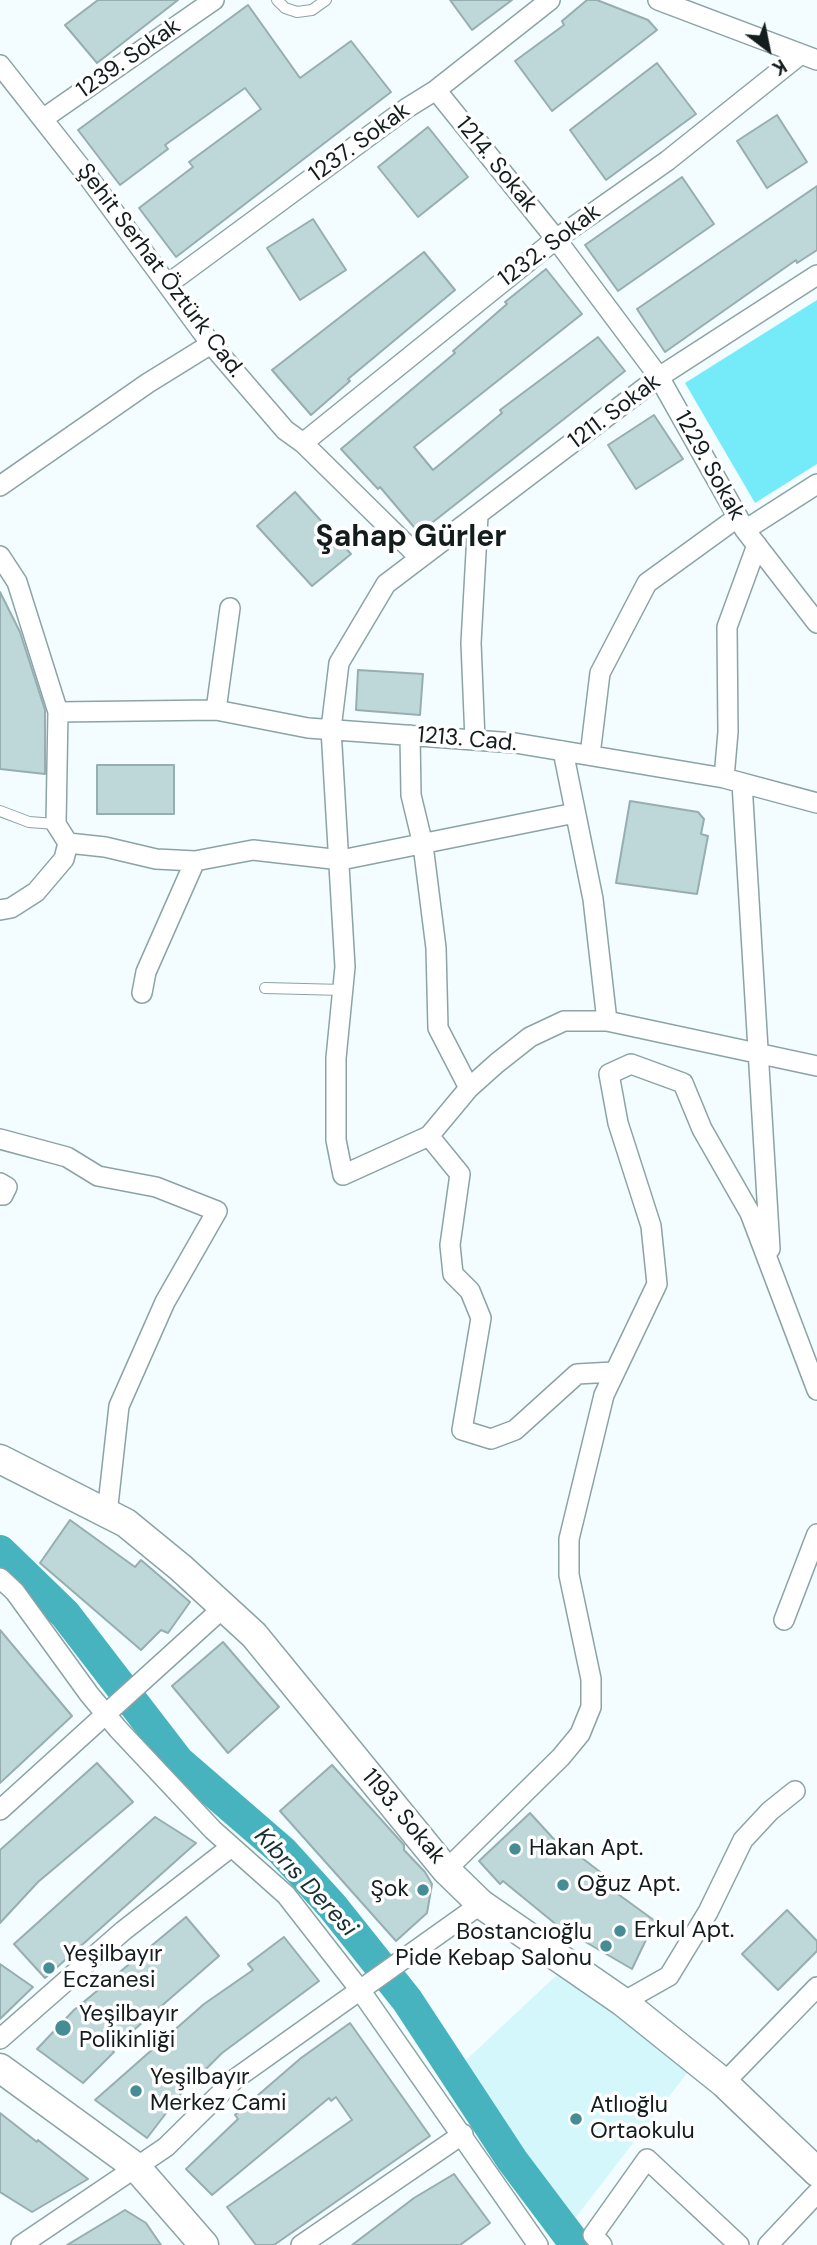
<!DOCTYPE html>
<meta charset="utf-8">
<style>
body{margin:0}
#map{position:relative;width:817px;height:2245px;overflow:hidden;background:#f3fcfe;font-family:"DM Sans",sans-serif}
canvas{display:block}
.north{position:absolute;left:733px;top:14px;width:70px;height:70px;-webkit-text-stroke:5px #fff;paint-order:stroke;rotate:148deg;font-size:19px;font-weight:700;line-height:28px;text-align:center;color:#141d1e}
.north::after{content:'';display:block;margin:auto;width:24px;height:32px;background:#141d1e;clip-path:polygon(50% 0,100% 100%,50% 72%,0 100%)}
</style>
<div id="map">
<canvas width="817" height="2245"></canvas>
<div class="north">K</div>
</div>
<script>
const ctx = document.querySelector('canvas').getContext('2d');
ctx.lineJoin = 'round';
function fill(path, color) { ctx.fillStyle = color; ctx.fill(path, 'evenodd'); }
const shape = rows => new Path2D(rows.map(r => 'M' + r).join(''));
function stroke(path, color, width, dash) { ctx.strokeStyle = color; ctx.lineWidth = width; ctx.lineCap = dash ? 'butt' : 'round'; ctx.setLineDash(dash || []); ctx.stroke(path); }
function drawText(font, color, halo, rows, align = 'center') {
  ctx.font = font + ' "DM Sans",sans-serif'; ctx.lineWidth = 7; ctx.setLineDash([]); ctx.textBaseline = 'middle'; ctx.strokeStyle = halo; ctx.fillStyle = color; for (const [text, x, y, turn = 0] of rows) {
    ctx.save(); ctx.translate(x, y); ctx.rotate((+turn || 0) * Math.PI / 180); ctx.textAlign = isNaN(turn) ? turn : align; if (halo) ctx.strokeText(text, 0, 0); ctx.fillText(text, 0, 0); ctx.restore();
  }
}
fill(shape([
 [560,1972,691,2068,576,2217,532,2169,464,2062]
]), '#d4f7fb');
fill(shape([
 [817,300,817,464,755,503,685,383]
]), '#75ebf9');
stroke(shape([
 [0,1551,65,1614,178,1761,282,1851,332,1906,407,2000,512,2160,576,2245]
]), '#46b3bf', 32);
const building = shape([
 [98,0,178,0,97,63,65,25,98,0],
 [450,0,512,0,472,30,450,0],
 [587,0,597,0,648,20,657,30,552,111,515,61,564,25,562,21,587,0],
 [248,5,300,78,351,41,391,92,176,257,139,208,193,167,189,162,261,109,245,88,165,145,168,149,120,185,78,130,248,5],
 [657,63,696,114,606,180,570,130,657,63],
 [777,115,807,162,767,188,737,141,777,115],
 [428,127,468,177,418,217,378,167,428,127],
 [682,177,714,224,618,291,585,245,682,177],
 [817,186,817,250,797,263,796,260,665,352,637,309,817,186],
 [313,219,346,270,300,300,267,248,313,219],
 [424,252,455,290,348,379,350,381,311,415,272,370,424,252],
 [546,269,582,314,414,447,433,470,502,413,500,410,598,337,625,371,419,533,380,487,378,489,341,449,455,353,453,351,507,304,505,302,546,269],
 [654,415,683,459,636,489,608,445,654,415],
 [295,492,351,554,312,586,257,526,295,492],
 [0,592,20,632,45,710,45,774,0,769,0,592],
 [358,670,423,674,420,715,356,710,358,670],
 [97,765,174,765,174,814,97,814,97,765],
 [630,801,698,812,704,819,701,834,708,836,697,894,616,883,630,801],
 [70,1520,135,1567,141,1560,190,1602,168,1633,161,1630,141,1650,40,1563,70,1520],
 [0,1630,72,1716,0,1783,0,1630],
 [223,1642,279,1707,228,1753,172,1686,223,1642],
 [97,1763,133,1802,38,1882,0,1923,0,1850,97,1763],
 [332,1765,404,1845,404,1850,425,1872,432,1884,427,1913,396,1941,280,1811,332,1765],
 [530,1813,561,1847,564,1844,604,1875,600,1881,655,1921,632,1969,570,1933,569,1935,503,1881,500,1884,479,1861,530,1813],
 [155,1817,196,1843,45,1978,14,1944,155,1817],
 [787,1910,817,1941,817,1951,778,1990,742,1954,787,1910],
 [186,1917,219,1956,112,2049,114,2052,83,2083,37,2049,74,2010,186,1917],
 [284,1937,319,1981,222,2053,195,2080,193,2078,147,2138,95,2100,204,2004,253,1970,248,1964,284,1937],
 [0,1964,33,1987,0,2019,0,1964],
 [350,2023,430,2136,274,2245,256,2245,227,2207,352,2120,336,2097,331,2101,329,2098,212,2195,186,2169,238,2119,235,2115,301,2058,350,2023],
 [0,2113,37,2142,38,2140,88,2179,32,2212,0,2192,0,2113],
 [454,2174,490,2223,460,2245,352,2245,414,2198,454,2174],
 [125,2210,146,2223,161,2245,67,2245,125,2210]
]);
fill(building, '#bed7d9');
stroke(building, '#97aeb1', 2);
const lane = shape([
 [277,0,285,8,297,12,312,10,326,0],
 [0,811,29,822,56,824],
 [265,988,343,990]
]);
const street = shape([
 [658,0,817,60],
 [0,65,89,178,211,344,285,430,303,443,420,558],
 [436,90,556,239,659,377,745,530,817,623],
 [44,118,214,0],
 [817,275,659,377,386,584,339,663,331,729,345,967,336,1058,336,1140,343,1175,429,1136,469,1088,497,1063,530,1037,564,1021,607,1021,817,1066],
 [168,284,407,108,436,90,550,0],
 [303,443,556,239,667,161,801,54],
 [0,486,148,383,211,344],
 [745,530,817,484],
 [0,556,17,582,58,712,56,824,68,843,105,847,156,859,195,861,253,850,341,860,575,813],
 [230,608,216,710,308,728,515,743,563,751,724,778,817,803],
 [58,712,216,710],
 [410,735,411,795,423,845,436,948,438,1028,469,1088],
 [475,740,471,643,478,516],
 [563,751,593,899,607,1021],
 [590,755,600,673,647,583,738,517],
 [724,778,728,732,727,627,757,545],
 [742,783,770,1249],
 [0,910,11,908,36,892,64,859,68,843],
 [142,993,146,972,195,861],
 [429,1136,460,1174,450,1245,453,1274,470,1291,481,1318,462,1430,491,1439,515,1430,577,1374,613,1372],
 [0,1139,67,1157,98,1176,156,1187,217,1211,165,1302,119,1406,107,1514],
 [0,1183,7,1187,3,1195,0,1195],
 [0,1578,15,1592,89,1694,118,1729,213,1830,286,1895,360,1990,538,2245],
 [784,1620,817,1534],
 [0,1810,224,1607],
 [446,1870,561,1757,580,1734,591,1707,591,1679,569,1575,569,1539,604,1395,657,1284,651,1226,618,1123,609,1074,631,1064,683,1083,702,1129,750,1213,817,1390],
 [623,2002,669,1976,708,1912,743,1840,770,1811,795,1791],
 [0,2039,123,1931,231,1847],
 [724,2083,817,1987],
 [21,2245,166,2147,235,2079,481,1904],
 [301,2245,463,2134],
 [602,2245,593,2235,647,2159,739,2245],
 [768,2245,817,2193]
]);
const secondary = shape([
 [0,1459,126,1523,181,1568,254,1635,446,1870,481,1904,623,2002,724,2083,817,2172],
 [0,2068,136,2167,204,2245]
]);
stroke(lane, '#8ca3a6', 12);
stroke(street, '#8ca3a6', 22);
stroke(secondary, '#8ca3a6', 31);
stroke(lane, '#fff', 10);
stroke(street, '#fff', 19);
stroke(secondary, '#fff', 28);
for (const [x, y, r, color] of [
 [515,1849,7,"#458c94"],
 [563,1885,7,"#458c94"],
 [423,1890,7,"#458c94"],
 [620,1931,7,"#458c94"],
 [606,1946,7,"#458c94"],
 [49,1968,7,"#458c94"],
 [63,2028,9,"#458c94"],
 [136,2091,7,"#458c94"],
 [576,2119,7,"#458c94"]
]) { const dot = new Path2D(); dot.arc(x, y, r, 0, 2 * Math.PI); ctx.fillStyle = color; ctx.fill(dot); stroke(dot, '#fff', 2.5); }
drawText('23px', '#141d1e', '#fff', [
 ["1239. Sokak",129,59,-35],
 ["1237. Sokak",360,143,-36],
 ["1214. Sokak",496,165,51],
 ["1232. Sokak",550,246,-37],
 ["Şehit Serhat Öztürk Cad.",160,271,53],
 ["1211. Sokak",615,412,-37],
 ["1229. Sokak",709,466,61],
 ["1213. Cad.",467,740,5],
 ["1193. Sokak",403,1817,50]
]);
drawText('23px', '#141d1e', '#fff', [
 ["Hakan Apt.",529,1849],
 ["Oğuz Apt.",577,1885],
 ["Şok",409,1890,"right"],
 ["Erkul Apt.",634,1931],
 ["Bostancıoğlu",592,1933,"right"],
 ["Pide Kebap Salonu",592,1959,"right"],
 ["Yeşilbayır",63,1955],
 ["Eczanesi",63,1981],
 ["Yeşilbayır",79,2015],
 ["Polikinliği",79,2041],
 ["Yeşilbayır",150,2078],
 ["Merkez Cami",150,2104],
 ["Atlıoğlu",590,2106],
 ["Ortaokulu",590,2132]
], 'left');
drawText('italic 24px', '#183033', '#fff', [
 ["Kıbrıs Deresi",305,1883,47]
]);
drawText('bold 30px', '#141d1e', '#fff', [
 ["Şahap Gürler",411,538]
]);
</script>
